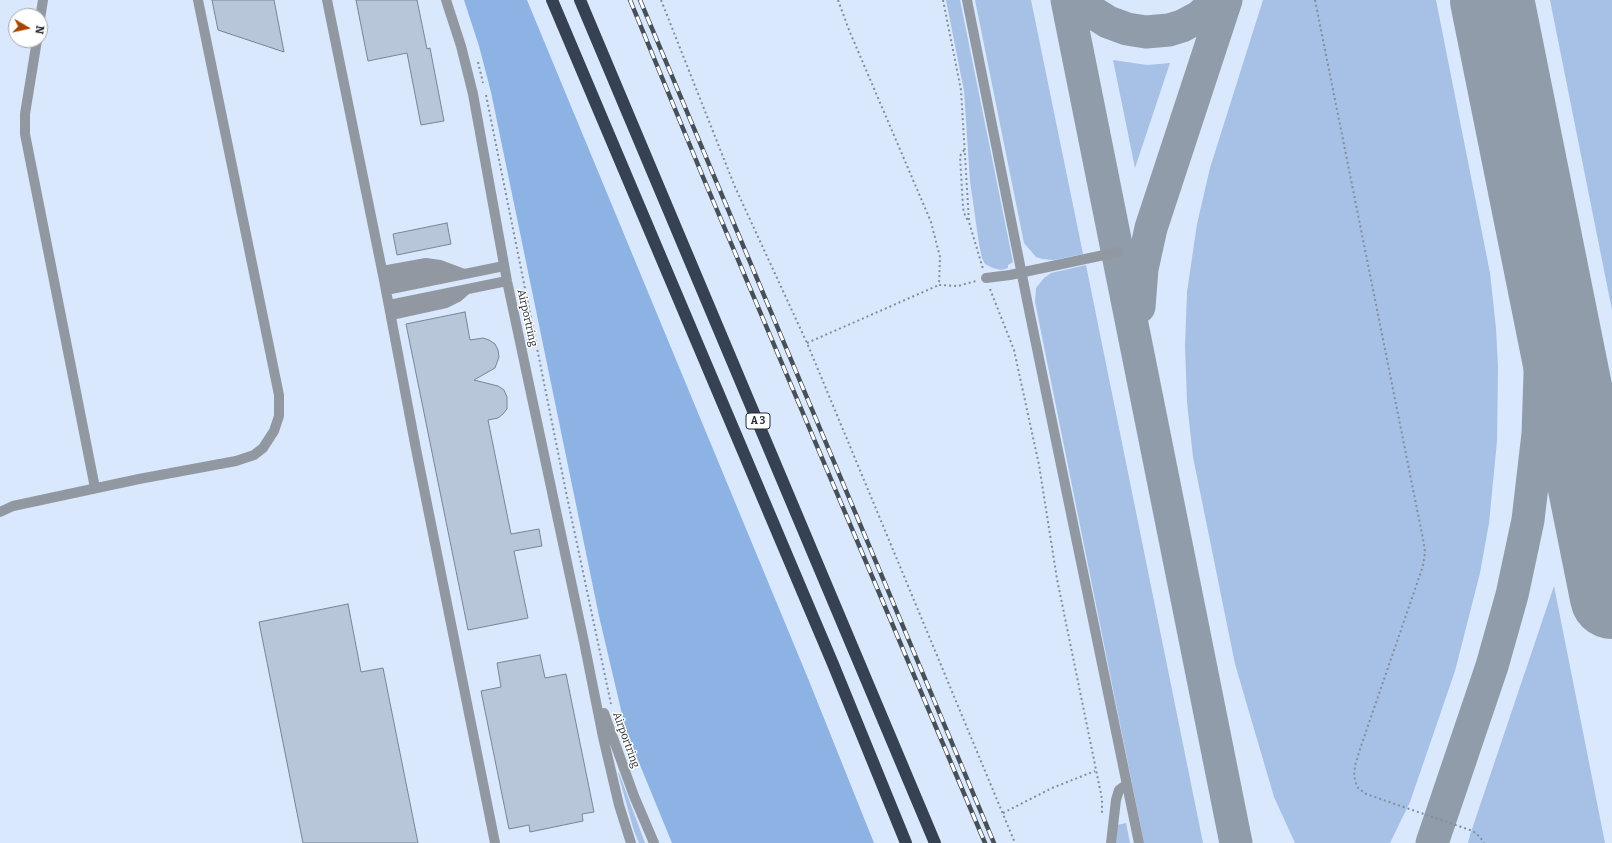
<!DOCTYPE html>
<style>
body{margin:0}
#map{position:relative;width:1612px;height:843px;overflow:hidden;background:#d9e8fc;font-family:Bitter,serif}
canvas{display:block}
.north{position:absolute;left:8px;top:8px;width:40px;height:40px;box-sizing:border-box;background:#fff;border:1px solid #a8aaad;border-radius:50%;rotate:99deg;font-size:11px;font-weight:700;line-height:16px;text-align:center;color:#252b32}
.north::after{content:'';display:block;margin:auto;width:14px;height:18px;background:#a64500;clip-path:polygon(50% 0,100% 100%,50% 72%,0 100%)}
</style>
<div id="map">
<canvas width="1612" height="843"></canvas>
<div class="north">N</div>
</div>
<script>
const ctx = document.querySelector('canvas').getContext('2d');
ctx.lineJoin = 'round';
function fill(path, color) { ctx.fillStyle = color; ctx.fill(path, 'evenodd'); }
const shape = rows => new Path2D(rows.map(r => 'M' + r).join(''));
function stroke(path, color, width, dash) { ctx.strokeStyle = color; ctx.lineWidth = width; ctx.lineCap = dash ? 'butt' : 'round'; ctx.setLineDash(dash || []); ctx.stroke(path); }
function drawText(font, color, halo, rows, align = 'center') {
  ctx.font = font + ' Bitter,serif'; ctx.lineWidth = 3; ctx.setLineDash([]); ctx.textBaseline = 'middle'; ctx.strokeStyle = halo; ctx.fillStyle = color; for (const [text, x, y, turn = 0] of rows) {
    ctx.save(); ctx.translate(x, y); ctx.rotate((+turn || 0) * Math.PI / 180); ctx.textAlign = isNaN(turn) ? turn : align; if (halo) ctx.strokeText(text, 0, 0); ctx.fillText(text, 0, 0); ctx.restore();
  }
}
fill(shape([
 [946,0,960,0,1013,262,1008,265,1008,268,1001,270,993,268,985,264,982,258,979,244,970,181,964,91],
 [975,0,1031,0,1083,254,1054,260,1042,259,1036,257,1024,243],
 [1263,0,1436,0,1490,273,1496,328,1498,367,1497,441,1489,523,1480,573,1455,671,1410,802,1390,843,1295,843,1274,797,1235,664,1193,457,1187,402,1185,346,1187,292,1197,224,1210,168],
 [1550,0,1612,0,1612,310],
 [1113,60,1147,65,1170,63,1135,168],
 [1086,265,1203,843,1144,843,1035,302,1036,288,1044,278,1051,273],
 [1554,586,1605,843,1468,843,1470,835],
 [618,773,619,773,645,843,639,843,634,831],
 [1126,823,1130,843,1115,843,1117,825]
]), '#a6c1e5');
fill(shape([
 [464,0,527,0,807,676,874,843,672,843,626,731,599,616,491,92,479,46]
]), '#8db2e4');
stroke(shape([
 [1067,0,1236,843],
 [1080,0,1089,10,1108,22,1127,29,1146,32,1169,30,1182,26,1199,17,1219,0],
 [1139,307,1142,269,1151,228,1226,0],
 [1432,843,1492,666,1512,595,1528,520,1538,434,1541,344,1538,270,1530,201,1500,41]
]), '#909caa', 33);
stroke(shape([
 [1492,0,1612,597]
]), '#909caa', 84);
const building = shape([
 [212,0,274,0,284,52,218,30,212,0],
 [356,0,417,0,427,49,430,48,444,121,421,125,407,53,368,61,356,0],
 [447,223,451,244,397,255,393,234,447,223],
 [465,312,470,340,483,338,489,340,495,344,498,350,499,357,495,368,474,380,498,386,504,390,507,397,507,409,503,414,498,418,488,420,511,534,539,529,542,546,514,551,528,618,468,630,406,324,465,312],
 [348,604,361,672,383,668,418,843,303,843,259,622,348,604],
 [540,655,545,678,566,674,594,812,582,814,583,821,530,832,529,825,509,829,481,691,501,687,497,663,540,655]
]);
fill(building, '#b8c6da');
stroke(building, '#778597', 1);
stroke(shape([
 [661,0,735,187,807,343,1015,843],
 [838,0,849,30,931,222,940,257,939,285,958,286,976,281],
 [943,0,961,90,969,222,983,269],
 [1315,0,1423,539,1425,552,1423,566,1360,749,1355,766,1354,776,1357,787,1366,794,1473,831,1480,837,1484,843],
 [478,62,483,83],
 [486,95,566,492,611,704],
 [964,150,960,156,963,207,964,213,968,221],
 [990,289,1014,350,1039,465,1057,579,1102,799,1102,814],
 [807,343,939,285],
 [1003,813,1052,788,1095,771]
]), '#838e9b', 2, [2, 3]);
stroke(shape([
 [327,0,384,280,416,449,495,843],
 [446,0,461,46,473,94,507,281,584,642,603,737,619,805,631,843],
 [967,0,1028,305,1139,843],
 [40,19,43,0],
 [37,40,25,114,25,134,95,488],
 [382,271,426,263,440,265,464,274],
 [986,278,1010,275,1118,252],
 [384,280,426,272,446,271],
 [386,290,504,266],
 [389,305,507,281],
 [391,315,446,303,458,297,466,290],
 [0,512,13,506,139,479,236,461,254,455,263,448,274,431,279,416,279,395,198,0],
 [604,713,634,796,654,843],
 [1111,843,1116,800,1119,790,1123,787,1127,786]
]), '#9298a1', 10);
stroke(shape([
 [552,0,833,664,906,843],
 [580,0,935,843]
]), '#364253', 12);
const rail = shape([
 [630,0,703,177,985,843],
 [640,0,994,843]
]);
stroke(rail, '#474f58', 4.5);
stroke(rail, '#fff', 3, [9]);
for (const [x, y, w] of [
 [758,421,24]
]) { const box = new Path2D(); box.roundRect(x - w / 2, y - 8, w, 16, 3); ctx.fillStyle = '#fff'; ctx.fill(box); stroke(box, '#252b32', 1); }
drawText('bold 10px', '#252b32', null, [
 ["A 3",758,421]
]);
drawText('11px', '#252b32', '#fff', [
 ["Airportring",527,318,77],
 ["Airportring",626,740,70]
]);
</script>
